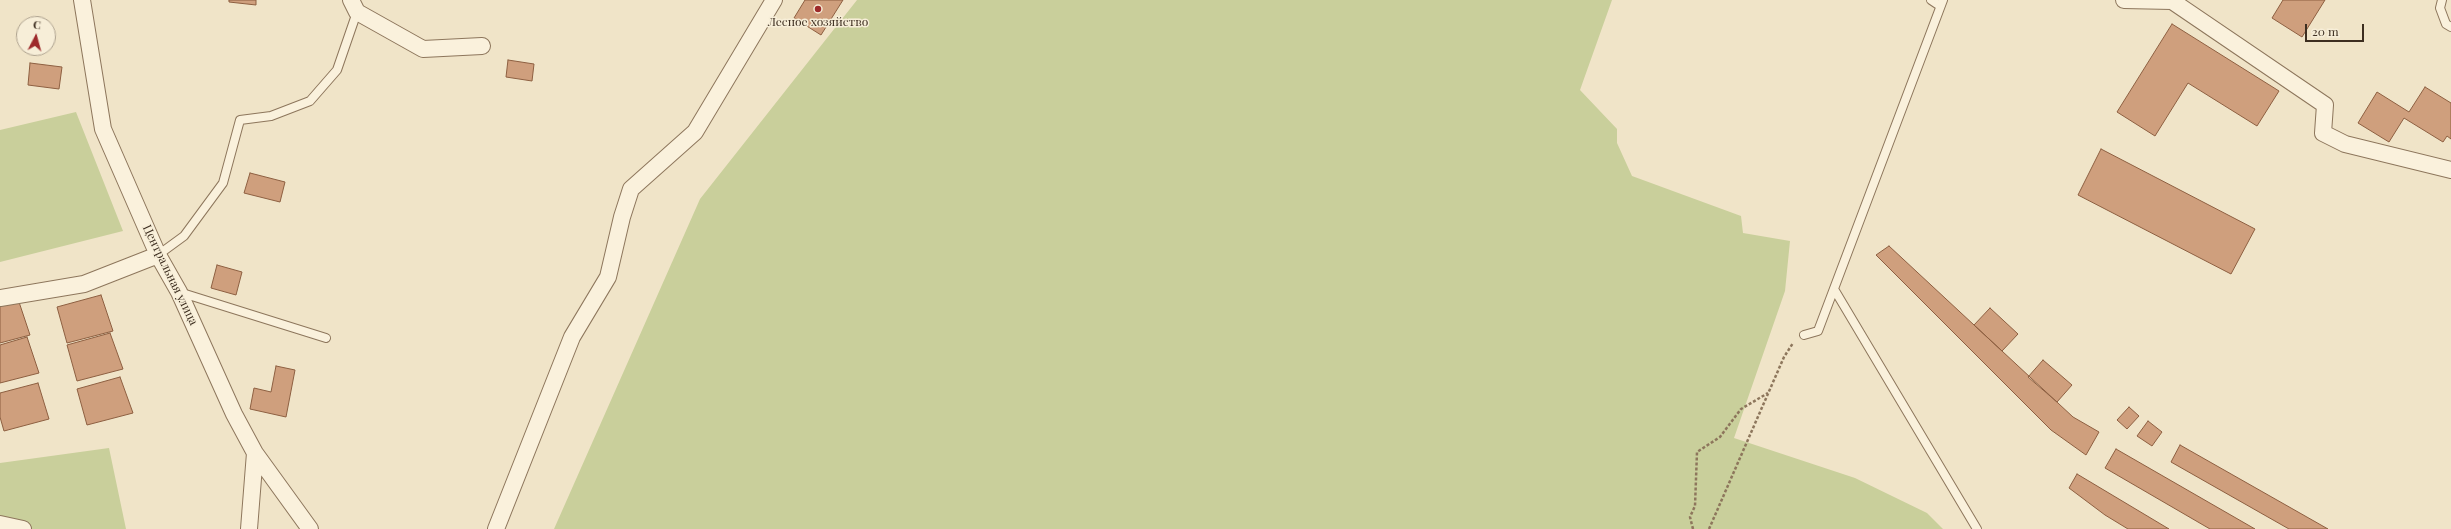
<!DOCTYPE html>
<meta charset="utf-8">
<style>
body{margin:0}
#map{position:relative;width:2451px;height:529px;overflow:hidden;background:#f0e4c8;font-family:"Playfair Display",serif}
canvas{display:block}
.north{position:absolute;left:16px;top:16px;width:40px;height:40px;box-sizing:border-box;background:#f7eed8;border:1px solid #ada18e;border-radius:50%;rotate:6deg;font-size:11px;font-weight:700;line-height:16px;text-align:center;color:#3d2e20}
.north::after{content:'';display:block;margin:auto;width:14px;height:18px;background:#9e2a2b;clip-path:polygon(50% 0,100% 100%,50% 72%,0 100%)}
.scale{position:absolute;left:2305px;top:24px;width:59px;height:18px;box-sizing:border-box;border:2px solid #3d2e20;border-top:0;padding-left:5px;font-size:12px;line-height:14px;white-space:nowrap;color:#3d2e20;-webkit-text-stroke:3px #f7eed8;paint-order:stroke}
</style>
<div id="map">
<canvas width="2451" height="529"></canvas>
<div class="north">С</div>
<div class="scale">20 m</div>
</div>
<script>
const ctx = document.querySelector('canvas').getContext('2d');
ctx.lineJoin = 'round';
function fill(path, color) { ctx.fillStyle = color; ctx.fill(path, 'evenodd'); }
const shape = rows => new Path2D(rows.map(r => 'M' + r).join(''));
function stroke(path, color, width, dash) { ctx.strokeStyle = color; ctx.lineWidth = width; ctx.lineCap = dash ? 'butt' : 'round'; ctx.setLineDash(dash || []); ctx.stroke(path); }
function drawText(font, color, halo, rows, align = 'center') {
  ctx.font = font + ' "Playfair Display",serif'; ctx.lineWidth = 3; ctx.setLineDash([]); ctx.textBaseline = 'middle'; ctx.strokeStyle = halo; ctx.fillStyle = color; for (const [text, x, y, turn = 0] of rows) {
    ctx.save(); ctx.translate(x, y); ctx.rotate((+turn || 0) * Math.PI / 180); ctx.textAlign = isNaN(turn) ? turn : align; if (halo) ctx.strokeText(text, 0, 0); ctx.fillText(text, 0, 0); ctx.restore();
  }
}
fill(shape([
 [857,0,1612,0,1580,90,1617,129,1617,143,1632,176,1741,216,1743,233,1790,241,1785,291,1734,438,1855,478,1927,513,1943,529,554,529,700,199],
 [76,112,123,231,0,262,0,130],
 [109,448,126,529,0,529,0,463]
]), '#c9cf9b');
const building = shape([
 [229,0,256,0,256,5,229,2,229,0],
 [805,0,843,0,821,35,794,18,805,0],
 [2283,0,2325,0,2302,37,2272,18,2283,0],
 [2172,24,2279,91,2257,126,2188,83,2155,136,2117,112,2172,24],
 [508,60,534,64,532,81,506,77,508,60],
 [30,63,62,67,59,89,28,85,30,63],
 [2425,87,2451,103,2451,139,2447,136,2443,142,2404,118,2389,142,2358,123,2377,92,2409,112,2425,87],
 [2101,149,2255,229,2231,274,2078,195,2101,149],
 [250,173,285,182,280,202,244,193,250,173],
 [1889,246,2073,417,2099,432,2086,455,2051,430,1876,255,1889,246],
 [217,265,242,272,236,295,211,288,217,265],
 [101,295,113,331,67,343,57,307,101,295],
 [18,299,30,335,0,343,0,304,18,299],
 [1990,308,2018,334,2002,351,1974,325,1990,308],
 [110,333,123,369,77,381,67,345,110,333],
 [27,337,39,373,0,383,0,345,27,337],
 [2043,360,2072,385,2057,402,2028,377,2043,360],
 [276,366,295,370,286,417,250,409,254,388,271,392,276,366],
 [120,377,133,413,87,425,77,389,120,377],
 [38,383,49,419,4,431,0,417,0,393,38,383],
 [2129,407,2139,416,2127,429,2117,420,2129,407],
 [2148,421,2162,432,2152,446,2137,436,2148,421],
 [2180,445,2328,529,2289,529,2171,462,2180,445],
 [2116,449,2255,529,2210,529,2105,468,2116,449],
 [2077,474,2169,529,2128,529,2105,515,2069,488,2077,474]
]);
fill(building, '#cf9f7d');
stroke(building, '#8d5f41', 1);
const lane = shape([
 [1931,0,1940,6],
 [2442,0,2440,8,2446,24,2451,27],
 [158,255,184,236,223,183,240,120,271,116,310,101,337,70,357,12],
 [1834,289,1977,529],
 [179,292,326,338],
 [1804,335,1818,331,1943,0]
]);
const street = shape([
 [82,0,103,129,158,255,179,292,234,414,255,453,310,529],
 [351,0,357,12,423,49,482,46],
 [2124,0,2172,1,2325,105,2323,133,2345,144,2451,170],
 [0,298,84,284,158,255],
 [0,524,23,529],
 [249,529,255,453],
 [496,529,572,337,608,277,622,217,631,189,695,132,774,0]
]);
stroke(lane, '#8d765c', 10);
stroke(street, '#8d765c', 18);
stroke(shape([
 [1693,529,1690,517,1695,506,1697,452,1720,437,1741,409,1768,393],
 [1709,529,1784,357,1793,343]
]), '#8d765c', 2.5, [3, 2]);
stroke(lane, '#faf1dc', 8);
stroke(street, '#faf1dc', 16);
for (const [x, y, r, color] of [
 [818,9,4,"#9e2a2b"]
]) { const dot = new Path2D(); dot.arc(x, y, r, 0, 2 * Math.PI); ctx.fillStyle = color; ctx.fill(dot); stroke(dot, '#f7eed8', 1.5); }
drawText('12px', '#3d2e20', '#f7eed8', [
 ["Лесное хозяйство",818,22]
]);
drawText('12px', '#3d2e20', '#f7eed8', [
 ["Центральная улица",170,275,64]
]);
</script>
